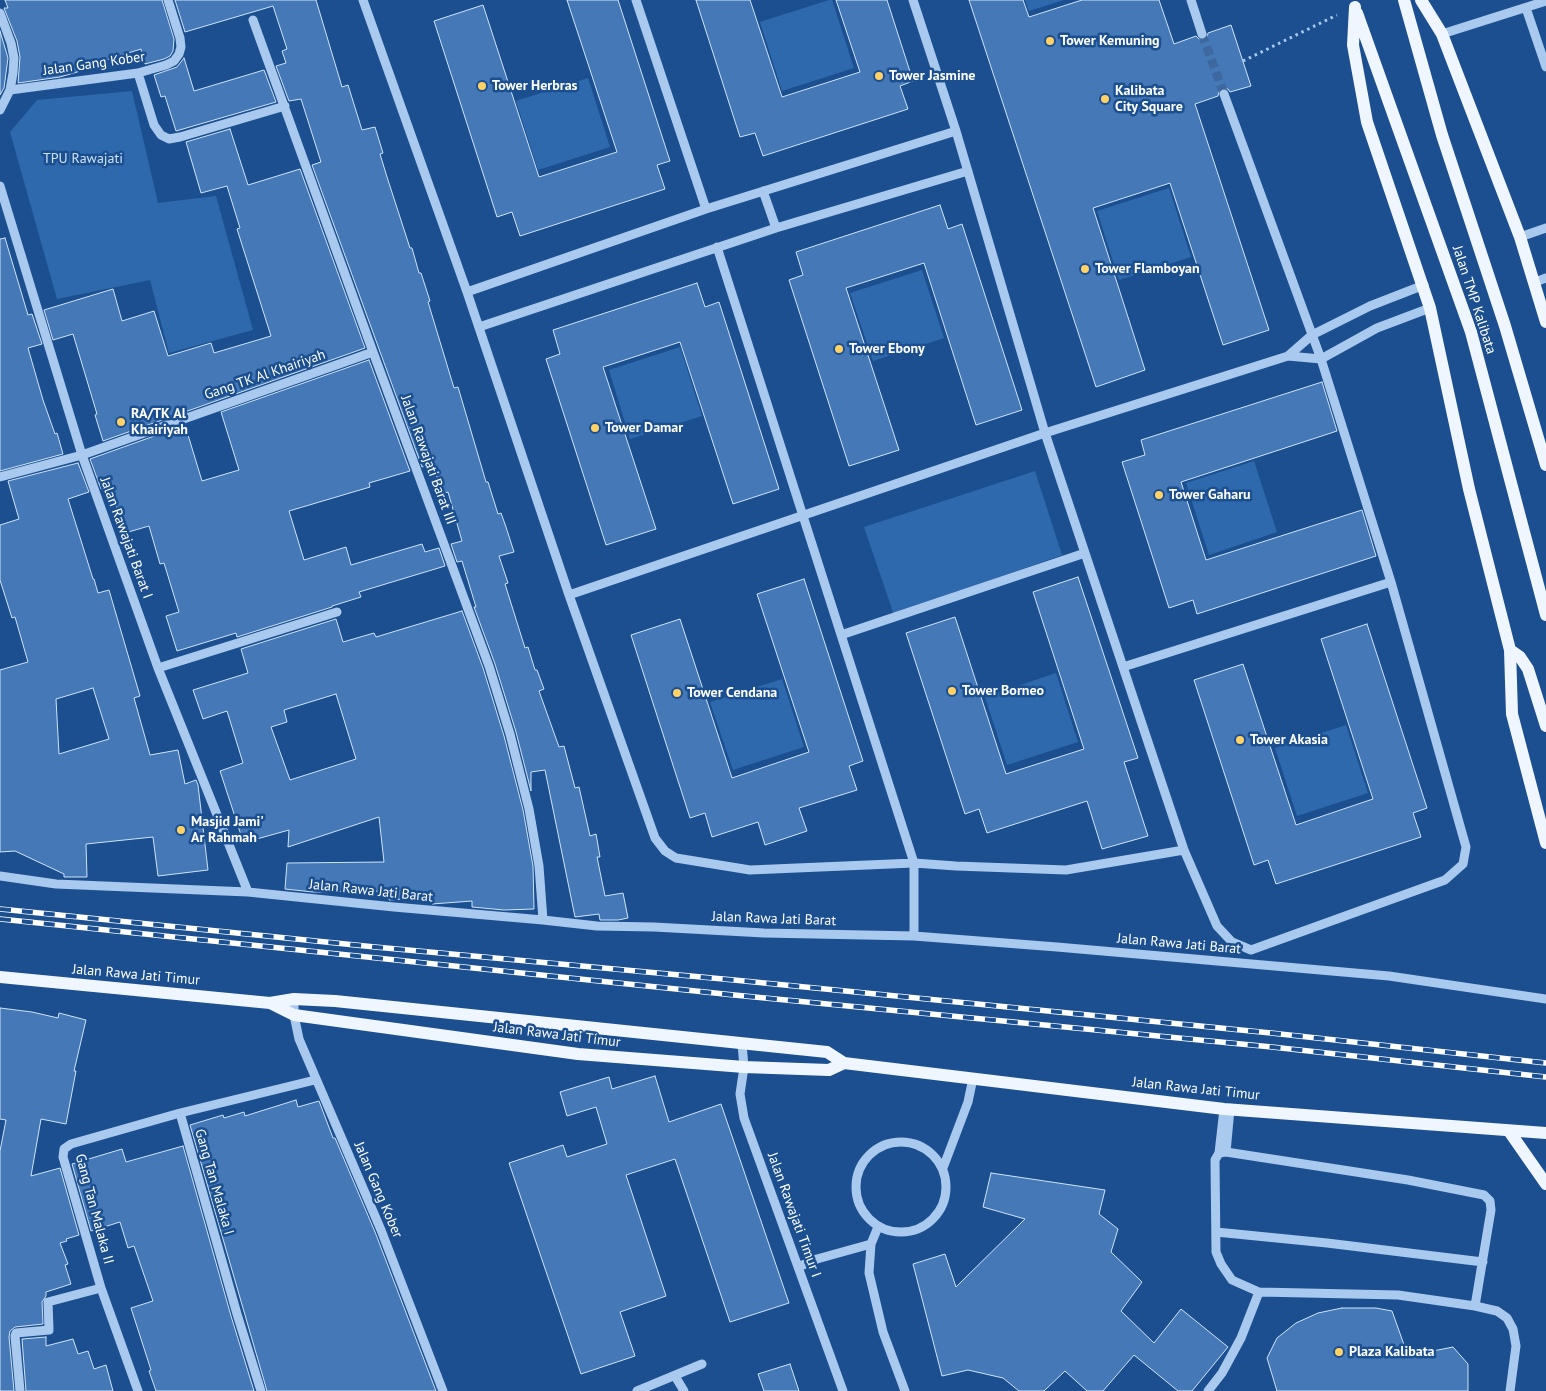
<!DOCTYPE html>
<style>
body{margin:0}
canvas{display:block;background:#1b4f8f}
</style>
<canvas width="1546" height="1391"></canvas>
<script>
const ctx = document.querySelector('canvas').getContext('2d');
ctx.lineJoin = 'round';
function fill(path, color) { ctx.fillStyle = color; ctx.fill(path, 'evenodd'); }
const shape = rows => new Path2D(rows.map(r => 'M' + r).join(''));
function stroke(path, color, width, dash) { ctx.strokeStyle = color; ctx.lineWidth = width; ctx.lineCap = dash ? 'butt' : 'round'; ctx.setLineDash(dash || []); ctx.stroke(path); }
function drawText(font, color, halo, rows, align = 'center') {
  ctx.font = font + ' "PT Sans",sans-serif'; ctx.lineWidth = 5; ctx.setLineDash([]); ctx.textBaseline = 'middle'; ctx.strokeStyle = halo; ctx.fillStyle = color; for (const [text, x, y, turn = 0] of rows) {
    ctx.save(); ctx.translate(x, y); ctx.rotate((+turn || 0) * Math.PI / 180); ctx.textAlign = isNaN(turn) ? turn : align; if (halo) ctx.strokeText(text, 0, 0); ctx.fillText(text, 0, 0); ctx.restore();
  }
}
fill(shape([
 [829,0,832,0,854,68,782,91,760,22],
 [1025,0,1064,0,1029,11],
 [588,78,610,147,538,170,516,101],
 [132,91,158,203,216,196,253,330,169,353,150,280,57,299,10,132,37,100],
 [1169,188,1191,257,1119,280,1097,211],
 [922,270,944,338,873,361,850,293],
 [680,347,702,416,630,439,609,370],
 [1254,461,1277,532,1209,555,1186,483],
 [1035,471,1062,555,894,615,864,527],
 [1056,673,1078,742,1007,765,985,697],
 [782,679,804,747,733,770,710,702],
 [1346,725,1368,793,1297,816,1275,748]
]), '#2e69ad');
const building = shape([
 [5,0,162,0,174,39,173,51,170,56,164,59,145,64,141,49,103,61,104,64,60,77,18,83,20,57,17,41,4,8,8,8,5,0],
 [175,0,316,0,342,87,348,85,362,130,375,127,383,153,380,154,387,177,410,248,412,248,419,273,421,273,430,301,428,302,454,388,458,387,486,482,488,482,498,514,501,513,506,527,514,552,499,556,508,583,505,584,525,648,528,647,535,670,537,670,544,689,539,691,559,747,564,746,575,788,579,787,590,836,596,834,600,857,597,857,605,896,623,893,628,918,618,920,600,920,599,914,575,917,545,770,531,772,531,791,516,732,495,664,474,607,476,607,462,561,457,562,451,544,462,541,448,492,442,494,433,464,422,467,312,165,321,162,301,99,289,101,276,66,286,63,282,51,287,49,273,6,185,32,175,0],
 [567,0,618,0,670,161,657,165,665,189,520,236,512,212,497,217,434,21,483,5,539,177,617,152,567,0],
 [696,0,750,0,782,97,860,72,836,0,887,0,913,81,900,86,908,109,763,156,755,133,740,137,696,0],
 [969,0,1023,0,1029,17,1082,0,1159,0,1174,44,1196,36,1200,40,1204,40,1207,38,1208,33,1231,25,1251,86,1230,92,1228,89,1222,88,1219,90,1218,96,1195,104,1269,330,1223,345,1170,183,1093,208,1145,370,1096,387,969,0],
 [0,31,8,58,4,88,0,95,0,31],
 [184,58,194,91,264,70,276,102,176,131,165,96,161,97,154,75,177,67,184,58],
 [230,129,248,185,300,169,365,348,103,441,95,415,97,414,73,334,53,340,44,310,113,289,122,321,154,311,168,356,211,343,214,353,271,336,237,229,240,228,227,186,201,193,186,142,230,129],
 [940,205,948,229,962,224,1022,410,976,425,924,263,846,288,899,450,849,466,789,280,803,275,796,252,940,205],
 [5,238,28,315,32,314,42,344,28,348,43,400,55,434,57,433,63,454,0,471,0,239,5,238],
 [697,283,705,307,719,302,779,489,733,504,680,342,603,367,656,529,606,545,546,359,560,354,553,330,697,283],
 [369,360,410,471,369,483,370,487,289,511,304,560,346,547,351,565,422,544,425,552,439,548,445,566,359,592,361,597,332,606,332,607,237,637,236,633,177,651,166,616,179,612,164,563,160,564,149,526,125,533,110,486,101,489,90,459,185,425,202,481,239,470,221,412,369,360],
 [1322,382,1337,431,1181,482,1206,560,1362,510,1376,556,1197,614,1193,600,1169,608,1122,462,1145,455,1141,440,1322,382],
 [78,463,89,492,68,499,93,579,94,579,98,593,109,590,140,696,134,698,150,755,178,750,185,784,196,780,198,785,208,870,158,876,153,837,86,844,87,877,64,877,64,874,15,851,0,852,0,670,28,662,15,617,12,618,0,580,0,525,19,519,8,481,78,463],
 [93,688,109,739,59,754,56,699,93,688],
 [1078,577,1138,758,1124,762,1148,836,1102,849,1087,801,987,833,979,809,965,814,906,633,955,617,1006,774,1084,749,1033,592,1078,577],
 [804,579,863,761,849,766,857,790,799,808,807,831,765,845,758,822,712,837,705,813,690,818,631,635,680,619,732,778,809,752,757,594,804,579],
 [462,611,483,668,504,736,523,810,533,866,534,909,504,910,472,907,472,901,432,904,431,897,389,900,388,891,313,892,285,889,287,863,384,862,379,817,288,847,289,830,246,842,244,834,241,835,220,771,243,763,227,711,203,719,193,690,248,673,241,649,336,619,343,642,374,633,376,637,462,611],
 [336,694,356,759,290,780,271,727,287,722,284,710,336,694],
 [1367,624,1427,808,1413,813,1421,837,1276,884,1268,860,1254,865,1194,680,1243,664,1296,825,1373,799,1321,639,1367,624],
 [0,1008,32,1012,58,1018,59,1013,86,1020,74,1071,76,1071,66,1124,41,1119,31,1176,60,1168,79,1235,66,1239,67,1241,60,1243,68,1264,65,1265,71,1284,46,1292,46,1296,42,1302,43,1324,15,1327,10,1331,9,1337,14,1391,0,1391,0,1151,6,1120,0,1119,0,1008],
 [655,1076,669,1122,721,1104,789,1303,730,1322,675,1159,626,1175,666,1296,620,1312,635,1356,581,1374,509,1163,563,1145,567,1157,607,1144,596,1107,567,1116,560,1092,609,1077,612,1089,655,1076],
 [296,1100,298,1107,319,1101,333,1138,335,1138,375,1232,436,1391,267,1391,190,1125,223,1115,224,1118,244,1112,245,1116,296,1100],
 [183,1146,231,1316,254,1391,156,1391,149,1371,151,1370,131,1308,153,1301,134,1246,128,1248,120,1222,91,1231,72,1164,122,1149,126,1162,183,1146],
 [991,1173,1105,1190,1099,1214,1118,1229,1111,1252,1142,1282,1121,1311,1154,1343,1181,1309,1228,1347,1192,1391,1178,1391,1134,1355,1103,1391,1087,1391,1065,1371,1044,1391,1019,1391,1003,1378,968,1370,942,1376,913,1264,945,1254,956,1287,1025,1219,983,1207,991,1173],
 [1342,1308,1376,1308,1392,1311,1408,1356,1453,1347,1468,1364,1468,1391,1277,1391,1267,1358,1277,1338,1296,1323,1318,1313,1342,1308],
 [46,1337,46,1346,73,1339,78,1354,88,1351,94,1369,106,1365,113,1391,26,1391,22,1339,46,1337],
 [790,1364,799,1391,764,1391,758,1374,790,1364]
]);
fill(building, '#4478b7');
stroke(building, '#cfe3fa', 1);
stroke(shape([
 [1202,34,1224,94]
]), '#3d69a0', 9, [9, 4.5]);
stroke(shape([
 [1243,61,1337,15]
]), '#a9c9ee', 3, [2.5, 4]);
stroke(shape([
 [363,0,467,292,569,595,655,838,665,851,676,858,750,870,914,863,956,866,1066,870,1184,850],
 [636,0,706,209],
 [913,0,956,131,1045,433,1184,850,1217,926,1232,942,1251,950,1445,880,1463,864,1466,847,1391,582,1321,359,1224,94],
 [1191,0,1202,34],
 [1526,8,1546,67],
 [0,13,11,43,14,58,13,73,10,90,0,110],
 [253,20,373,352,489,666,510,734,529,809,539,866,543,920],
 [1442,34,1546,1],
 [138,73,154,125,161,135,169,139,180,137,285,106],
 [10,90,138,73,166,65,174,61,179,54,181,47,180,38,168,0],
 [0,186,82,455,158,668,248,892],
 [763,191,776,228],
 [1520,237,1546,228],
 [717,247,914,863,914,936],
 [1535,282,1546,278],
 [467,292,706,209,956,131],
 [479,327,776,228,968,171],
 [1288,356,1312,335,1370,306,1424,285],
 [0,477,82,455,373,352],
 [569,595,1045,433,1288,356,1321,359,1377,328,1430,308],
 [841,635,1085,553],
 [1123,667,1391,582],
 [158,668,337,612],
 [0,876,56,884,248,892,394,907,543,920,597,926,654,927,764,933,914,936,1057,947,1389,976,1546,999],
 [294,999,294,1015,299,1039,381,1230,443,1391],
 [742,1044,744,1067,740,1094,744,1118,843,1391],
 '856 1187a45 45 0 1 1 90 0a45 45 0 1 1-90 0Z',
 [1226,1152,1230,1109],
 [1219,1153,1224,1109],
 [943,1168,968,1102,973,1078],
 [878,1227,871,1244,869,1273,883,1332,905,1391],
 [1216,1232,1327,1243,1483,1262],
 [798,1267,817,1259,871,1244],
 [1259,1292,1232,1280,1221,1264,1216,1252,1215,1160,1219,1153,1226,1152,1408,1180,1484,1195,1490,1201,1491,1210,1475,1306],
 [675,1376,684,1391],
 [20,1391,15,1336,16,1333,49,1330,48,1302,101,1288],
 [138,1391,101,1288,63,1157,64,1149,71,1144,180,1113],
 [261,1391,237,1314,180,1113,315,1080],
 [637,1391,702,1364],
 [1208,1391,1222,1373,1241,1338,1259,1292,1398,1295,1475,1306,1497,1311,1507,1318,1513,1329,1516,1346,1510,1391]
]), '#a9c9ee', 9);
stroke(shape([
 [1404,0,1442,135,1505,326,1546,465],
 [1421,0,1442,34,1520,237,1546,322],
 [1355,7,1353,45,1367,122,1430,308,1469,489,1510,650,1512,714,1546,843],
 [1357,13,1471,332,1546,615],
 [1510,650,1520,657,1528,669,1546,726],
 [0,977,270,1003,294,999,335,1001,827,1052,844,1063,1224,1109,1546,1133],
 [270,1003,294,1015,578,1054,744,1067,829,1070,844,1063],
 [1509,1131,1546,1184]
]), '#f0f6ff', 12);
const rail = shape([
 [0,909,375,947,734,980,1271,1033,1546,1063],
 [0,919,734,995,1272,1047,1546,1077]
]);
stroke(rail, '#fff', 5.5);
stroke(rail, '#1b4f8f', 4, [11]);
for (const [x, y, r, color] of [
 [1050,41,5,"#ffd166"],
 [879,76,5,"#ffd166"],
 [482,86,5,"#ffd166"],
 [1105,99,5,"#ffd166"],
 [1085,269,5,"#ffd166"],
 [839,349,5,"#ffd166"],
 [121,422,5,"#ffd166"],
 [595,428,5,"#ffd166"],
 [1159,495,5,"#ffd166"],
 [952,691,5,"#ffd166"],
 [677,693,5,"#ffd166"],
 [1240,740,5,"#ffd166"],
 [181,830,5,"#ffd166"],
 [1339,1352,5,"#ffd166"]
]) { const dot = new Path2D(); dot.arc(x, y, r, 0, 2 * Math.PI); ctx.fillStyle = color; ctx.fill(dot); stroke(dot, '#1b4f8f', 2); }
drawText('bold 14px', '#fff', '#1b4f8f', [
 ["Tower Kemuning",1060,41],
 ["Tower Jasmine",889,76],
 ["Tower Herbras",492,86],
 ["Kalibata",1115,91],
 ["City Square",1115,107],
 ["Tower Flamboyan",1095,269],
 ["Tower Ebony",849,349],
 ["RA/TK Al",131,414],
 ["Khairiyah",131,430],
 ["Tower Damar",605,428],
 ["Tower Gaharu",1169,495],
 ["Tower Borneo",962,691],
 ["Tower Cendana",687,693],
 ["Tower Akasia",1250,740],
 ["Masjid Jami'",191,822],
 ["Ar Rahmah",191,838],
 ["Plaza Kalibata",1349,1352]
], 'left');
drawText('14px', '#fff', '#1b4f8f', [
 ["Jalan Gang Kober",94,64,-8],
 ["Jalan TMP Kalibata",1474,300,72],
 ["Gang TK Al Khairiyah",265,375,-19],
 ["Jalan Rawajati Barat III",428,460,70],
 ["Jalan Rawajati Barat I",126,538,70],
 ["Jalan Rawa Jati Barat",371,891,6],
 ["Jalan Rawa Jati Barat",774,919,2],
 ["Jalan Rawa Jati Barat",1179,944,5],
 ["Jalan Rawa Jati Timur",136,975,5],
 ["Jalan Rawa Jati Timur",557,1035,7],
 ["Jalan Rawa Jati Timur",1196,1089,6],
 ["Gang Tan Malaka I",214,1182,74],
 ["Jalan Gang Kober",378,1190,67],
 ["Gang Tan Malaka II",94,1209,75],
 ["Jalan Rawajati Timur I",794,1215,70]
]);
drawText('14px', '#cfe3fa', '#1b4f8f', [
 ["TPU Rawajati",83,159]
]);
</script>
